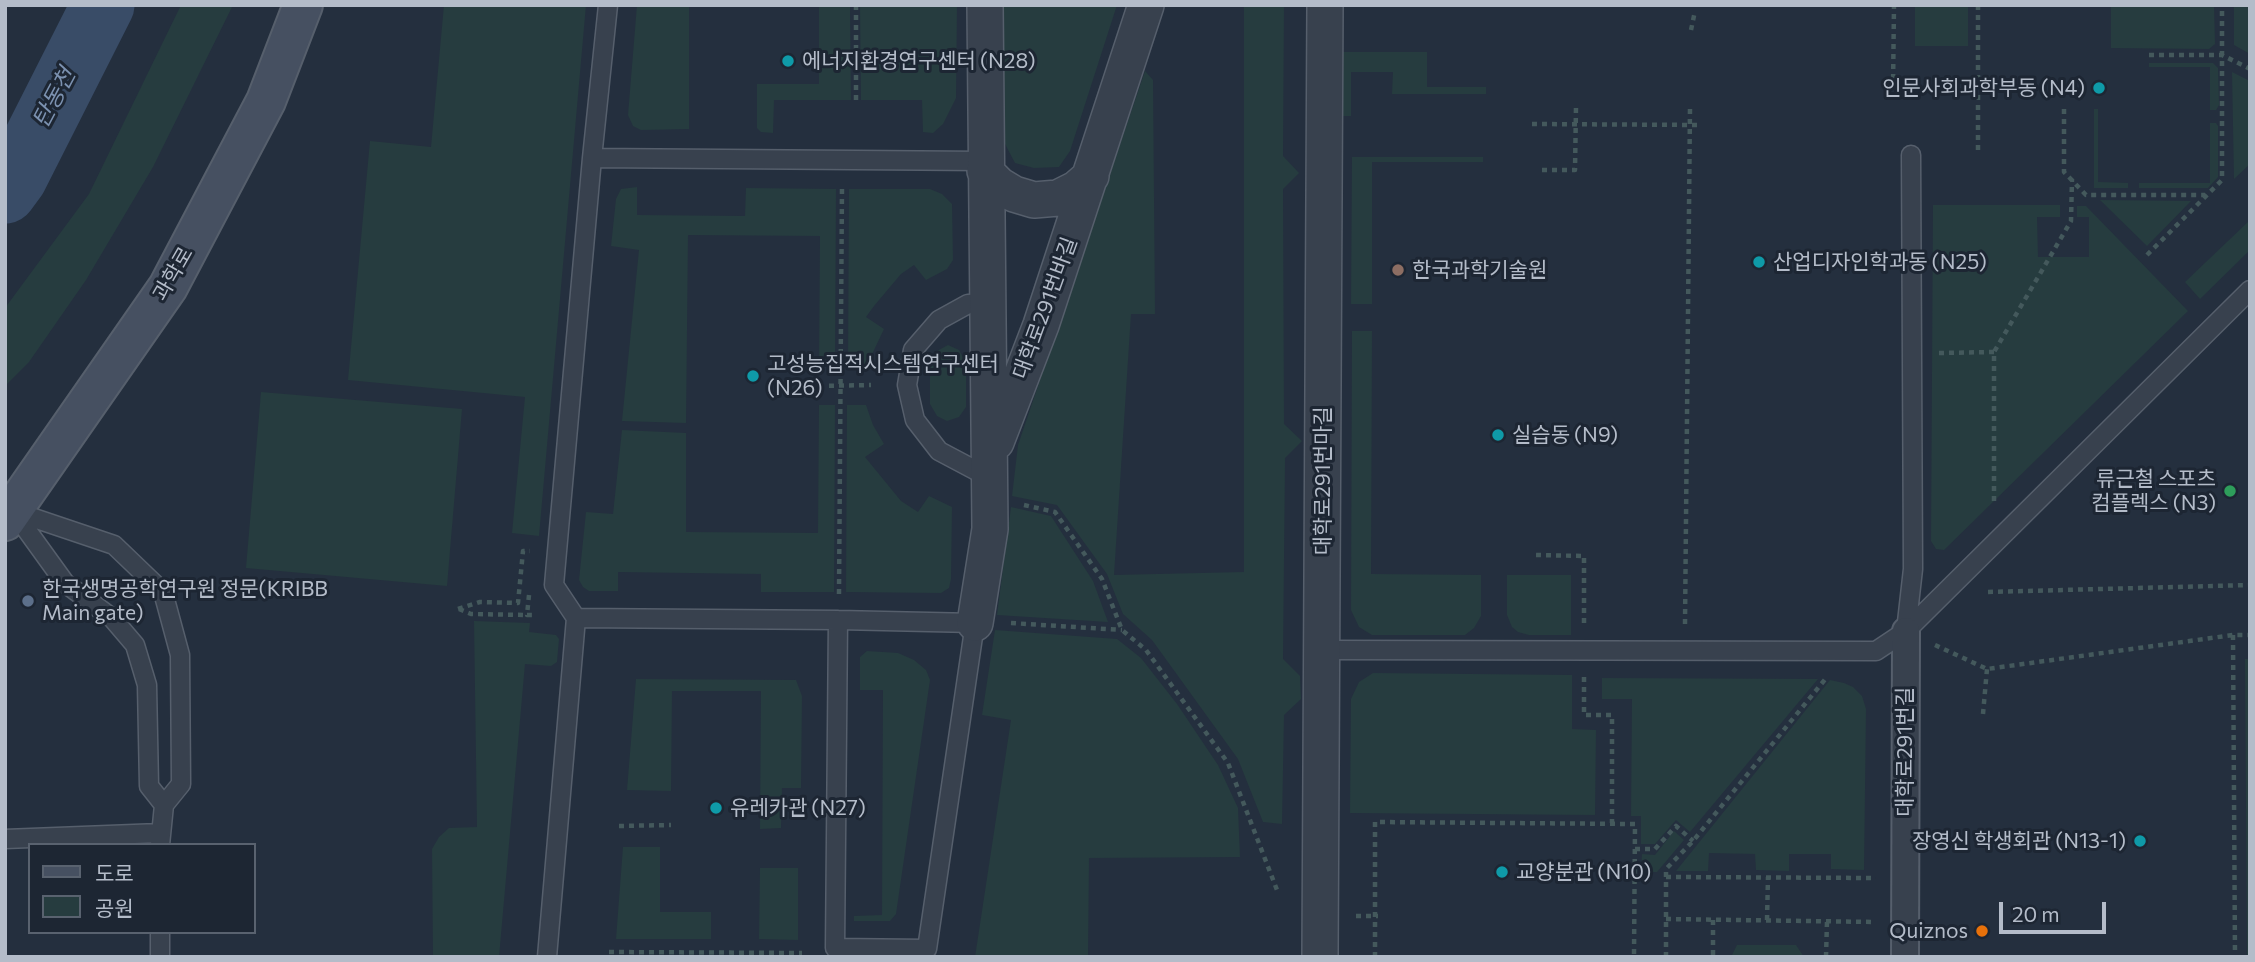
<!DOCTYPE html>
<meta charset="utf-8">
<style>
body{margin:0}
#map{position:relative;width:2255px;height:962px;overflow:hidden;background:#242f3e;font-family:Commissioner,"Noto Sans KR",sans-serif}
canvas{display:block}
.frame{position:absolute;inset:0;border:7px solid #b4bcc9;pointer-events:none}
.legend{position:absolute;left:28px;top:843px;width:228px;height:91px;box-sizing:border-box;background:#1d2633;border:2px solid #59626f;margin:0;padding:9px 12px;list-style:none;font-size:21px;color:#b4bcc9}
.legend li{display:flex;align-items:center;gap:14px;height:35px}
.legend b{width:35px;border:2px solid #59626f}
.scale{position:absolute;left:1999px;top:902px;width:107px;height:32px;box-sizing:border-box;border:4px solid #b4bcc9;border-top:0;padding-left:9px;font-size:21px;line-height:24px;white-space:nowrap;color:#b4bcc9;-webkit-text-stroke:5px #1d2633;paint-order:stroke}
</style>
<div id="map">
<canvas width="2255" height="962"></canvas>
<div class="frame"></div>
<ul class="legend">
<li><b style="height:9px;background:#465061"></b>도로</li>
<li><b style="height:19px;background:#263c3f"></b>공원</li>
</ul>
<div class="scale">20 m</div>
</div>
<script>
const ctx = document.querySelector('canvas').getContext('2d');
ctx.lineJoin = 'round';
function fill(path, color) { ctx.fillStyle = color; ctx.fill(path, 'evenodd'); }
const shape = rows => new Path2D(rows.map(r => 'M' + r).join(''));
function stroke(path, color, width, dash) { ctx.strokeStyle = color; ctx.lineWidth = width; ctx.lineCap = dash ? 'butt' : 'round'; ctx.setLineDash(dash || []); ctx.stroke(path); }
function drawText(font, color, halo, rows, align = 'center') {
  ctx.font = font + ' Commissioner,"Noto Sans KR",sans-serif'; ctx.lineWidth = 6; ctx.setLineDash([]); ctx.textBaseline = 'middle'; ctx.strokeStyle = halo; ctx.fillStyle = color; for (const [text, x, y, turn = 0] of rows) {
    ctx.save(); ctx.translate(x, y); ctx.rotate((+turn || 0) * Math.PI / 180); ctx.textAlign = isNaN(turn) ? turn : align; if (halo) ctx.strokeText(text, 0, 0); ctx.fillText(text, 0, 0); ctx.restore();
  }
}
fill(shape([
 [181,5,233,5,153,167,86,280,29,362,5,386,5,308,89,194],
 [444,5,586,5,539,536,512,533,525,397,348,380,370,141,431,147],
 [637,5,689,5,689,129,641,130,633,126,628,115],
 [819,5,850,5,851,100,774,100,773,133,761,132,757,128,757,84,819,84],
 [860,5,957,5,956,98,943,124,933,133,923,132,922,100,861,100],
 [1004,5,1117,5,1070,151,1059,167,1034,168,1015,163,1004,142],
 [1244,5,1284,5,1283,156,1299,173,1283,189,1284,424,1302,441,1285,458,1283,659,1300,676,1301,699,1284,715,1282,824,1263,822,1238,759,1152,640,1123,614,1107,574,1057,505,1012,496,1018,445,1145,71,1153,80,1155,314,1131,314,1114,575,1244,572],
 [1915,5,1968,5,1968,46,1915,46],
 [2111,5,2214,5,2215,44,2209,49,2111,48],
 [2234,5,2250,5,2250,54,2234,45],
 [1342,52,1427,52,1427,87,1486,87,1486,94,1392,94,1393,72,1351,72,1351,116,1342,116],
 [2149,63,2213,63,2218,68,2219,105,2216,110,2210,110,2210,67,2149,67],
 [2232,72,2250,81,2250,164,2234,179],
 [2094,109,2098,109,2098,182,2128,183,2128,188,2094,188],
 [2210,123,2216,123,2218,126,2218,177,2208,188,2139,188,2139,183,2210,183],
 [1352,157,1483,157,1483,162,1372,162,1372,304,1351,304],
 [637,187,637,215,745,216,746,188,836,189,835,366,819,366,820,236,688,235,686,423,622,421,639,250,611,246,616,199,621,189],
 [849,189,930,189,942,194,952,204,953,260,947,269,926,280,914,265,901,274,874,306,866,317,884,329,866,367,848,366],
 [2100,200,2101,200,2191,201,2147,246],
 [1933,205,2060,205,2060,217,2037,217,2038,257,2089,257,2089,217,2077,217,2077,206,2086,206,2188,311,1944,550,1936,549,1931,541],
 [2250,220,2250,250,2200,299,2185,282],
 [1352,331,1372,331,1371,574,1481,575,1481,616,1474,628,1465,635,1372,635,1359,627,1351,610],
 [948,345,959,350,966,363,966,407,959,417,947,421,937,416,930,404,930,364,937,351],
 [261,392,462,409,447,586,246,568],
 [819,405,835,405,834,592,761,592,761,574,618,572,618,591,589,591,583,587,579,580,586,512,613,514,622,430,686,433,686,532,818,533],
 [847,405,866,405,873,425,884,444,865,457,901,501,918,512,929,496,952,507,951,579,949,588,941,593,846,592],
 [1011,507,1051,516,1093,581,1108,622,997,615],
 [1507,575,1571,575,1571,635,1529,635,1518,632,1512,627,1507,615],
 [474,621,530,623,529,632,556,635,559,639,557,662,551,666,525,664,499,957,433,957,432,849,439,837,449,828,477,827],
 [995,630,1117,639,1141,658,1177,704,1218,765,1238,808,1240,857,1089,858,1088,957,975,957,1011,720,982,715],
 [867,651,898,653,914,660,926,670,930,680,896,914,890,921,854,921,854,916,882,915,883,690,860,690,860,657],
 [2245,659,2250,659,2250,957,2247,957],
 [1373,673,1572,675,1572,729,1596,730,1595,815,1350,813,1351,699,1359,682],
 [1602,678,1818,679,1690,832,1676,820,1655,844,1641,844,1641,816,1631,816,1632,699,1602,699],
 [636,679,796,680,802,696,801,788,782,788,781,828,760,829,761,691,672,691,671,791,627,790],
 [1830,680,1844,683,1853,687,1862,696,1866,709,1864,870,1831,869,1831,854,1789,854,1789,871,1756,870,1755,854,1709,853,1708,871,1676,871],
 [1674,831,1684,840,1657,872,1641,872,1642,854,1655,855],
 [623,847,660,847,660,912,711,912,711,939,616,939],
 [760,868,798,868,798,940,759,939],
 [1737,945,1796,945,1804,957,1731,957]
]), '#263c3f');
stroke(shape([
 [5,192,16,177,103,5]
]), '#394c67', 63);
const service = shape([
 [592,158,985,161],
 [988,303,968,304,939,320,913,350,907,385,915,420,939,451,990,478],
 [13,511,114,545,163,592,180,655,181,784,164,805,160,845],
 [13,511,65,583,112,618,135,645,147,685,149,786,164,805],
 [576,618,838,620,975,623,927,949,835,948,838,620],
 [1906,631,1913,569,1911,155],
 [1322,650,1876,651,1906,631,2250,290],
 [5,839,160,833],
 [160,932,160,957],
 [547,957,576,618,554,585,592,158,608,5]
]);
const pedestrian = shape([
 [1905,957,1906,631]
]);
const minor = shape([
 [985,171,999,185,1014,194,1034,200,1058,198,1076,189,1091,176],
 [996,442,1041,325,1146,5],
 [975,623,990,529,985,5],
 [1320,957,1325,5]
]);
const secondary = shape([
 [5,521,168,287,266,101,303,5]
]);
stroke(service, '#565f6c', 21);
stroke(pedestrian, '#565f6c', 30);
stroke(minor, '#565f6c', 38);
stroke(secondary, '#565f6c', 42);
stroke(shape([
 [856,5,856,104],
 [1978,5,1978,155],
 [1691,30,1695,11],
 [2149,55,2222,55,2250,69],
 [1893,89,1894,5],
 [2064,109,2064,172,2086,195,2205,195],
 [1532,124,1701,125],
 [1542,170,1575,170,1576,106],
 [2147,255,2222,180,2222,5],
 [1939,353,1994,352],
 [819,386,871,385],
 [1994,501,1994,352,2071,221,2072,179],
 [1024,505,1055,512,1102,579,1122,630,1146,650,1228,763,1277,890],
 [1536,555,1584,556,1584,626],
 [1988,592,2250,585],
 [839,594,842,186],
 [529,595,527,615,535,615],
 [458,609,480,602,518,603,523,551,530,551],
 [459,609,471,614,527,615],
 [1011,623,1122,630],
 [1685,624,1690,107],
 [2233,635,2235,957],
 [1935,645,1987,669,2233,635,2250,635],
 [1584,677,1584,715,1612,715,1612,823],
 [1983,714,1987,669],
 [619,826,671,825],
 [1635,849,1655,849,1676,826,1693,841],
 [1666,877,1666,869,1693,841,1827,677],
 [1356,916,1378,916],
 [1666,919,1876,922],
 [1713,920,1713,957],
 [1767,920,1768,877],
 [609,952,802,953],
 [1375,957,1375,822,1635,824,1634,957],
 [1666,957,1666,877,1876,878],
 [1826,957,1827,921]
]), '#44595c', 4.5, [5, 5]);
stroke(service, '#38414e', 18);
stroke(pedestrian, '#38414e', 26);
stroke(minor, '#38414e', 35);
stroke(secondary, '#465061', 38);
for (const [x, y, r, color] of [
 [788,61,7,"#0f9aa8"],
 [2099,88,7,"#0f9aa8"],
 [1759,262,7,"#0f9aa8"],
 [1398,270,7,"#8d6e63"],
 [753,376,7,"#0f9aa8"],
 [1498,435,7,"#0f9aa8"],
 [2230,491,7,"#2e9e5b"],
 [28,601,7,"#5c6f8a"],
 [716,808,7,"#0f9aa8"],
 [2140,841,7,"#0f9aa8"],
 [1502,872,7,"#0f9aa8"],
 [1982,931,7,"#e8710a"]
]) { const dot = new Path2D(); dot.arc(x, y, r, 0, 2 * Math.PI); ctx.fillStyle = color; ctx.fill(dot); stroke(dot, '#1d2633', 2.5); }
drawText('21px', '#b4bcc9', '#1d2633', [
 ["에너지환경연구센터 (N28)",802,61],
 ["인문사회과학부동 (N4)",2085,88,"right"],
 ["산업디자인학과동 (N25)",1773,262],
 ["한국과학기술원",1412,270],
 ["고성능집적시스템연구센터",767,364],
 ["(N26)",767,388],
 ["실습동 (N9)",1512,435],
 ["류근철 스포츠",2216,479,"right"],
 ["컴플렉스 (N3)",2216,503,"right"],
 ["한국생명공학연구원 정문(KRIBB",42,589],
 ["Main gate)",42,613],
 ["유레카관 (N27)",730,808],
 ["장영신 학생회관 (N13-1)",2126,841,"right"],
 ["교양분관 (N10)",1516,872],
 ["Quiznos",1968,931,"right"]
], 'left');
drawText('21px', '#b4bcc9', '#1d2633', [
 ["과학로",173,274,-60],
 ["대학로291번바길",1045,308,-70],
 ["대학로291번마길",1323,481,-90],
 ["대학로291번길",1905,752,-90]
]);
drawText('italic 23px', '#7c92b1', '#1d2633', [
 ["탄동천",54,98,-62]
]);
</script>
